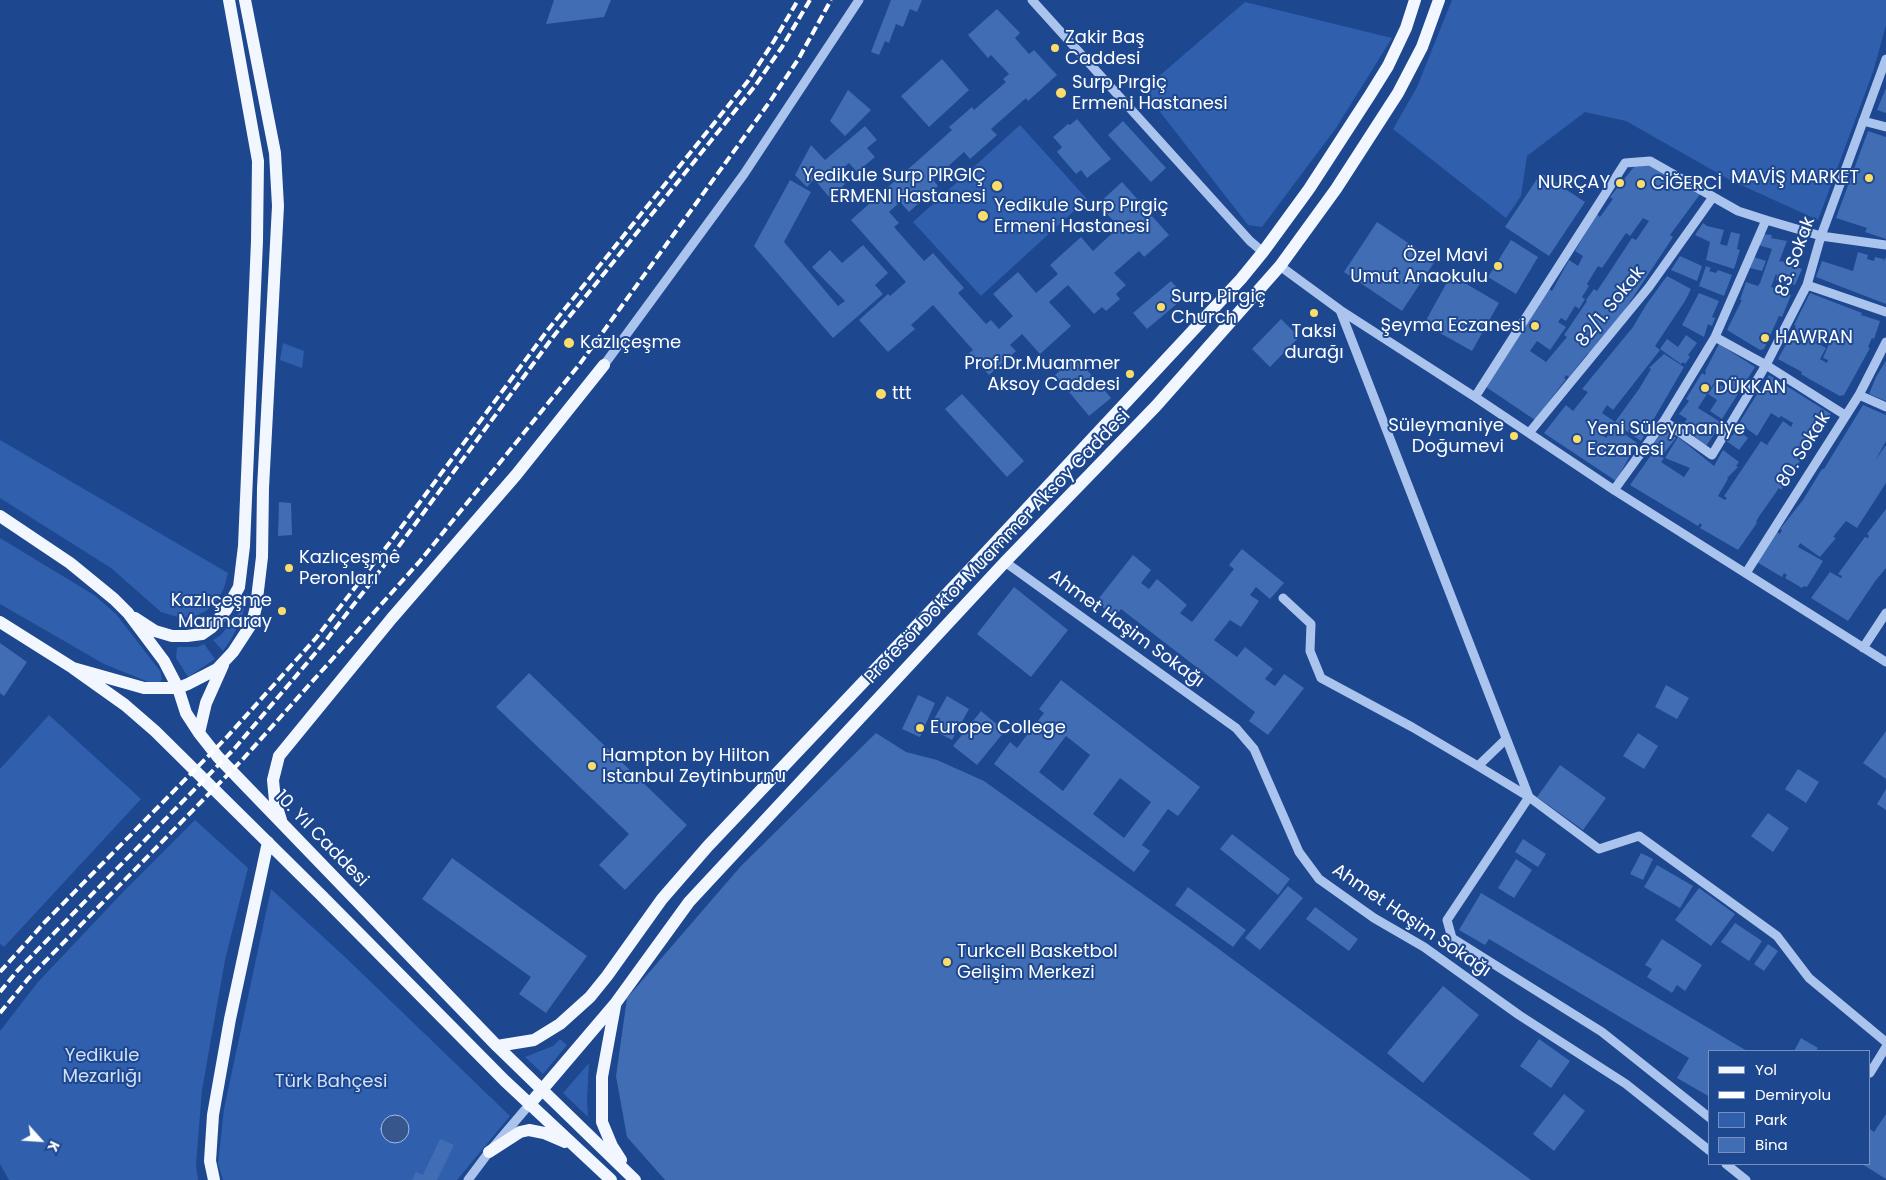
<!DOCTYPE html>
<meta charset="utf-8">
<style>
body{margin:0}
#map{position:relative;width:1886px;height:1180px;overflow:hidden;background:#1d478f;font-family:Poppins,sans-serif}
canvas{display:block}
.legend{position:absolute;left:1708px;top:1050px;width:162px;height:115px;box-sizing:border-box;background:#1d478f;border:1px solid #7791bc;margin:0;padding:6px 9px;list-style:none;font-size:15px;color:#fff}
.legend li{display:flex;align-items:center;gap:10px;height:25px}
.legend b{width:25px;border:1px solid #7791bc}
.north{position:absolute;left:15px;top:1115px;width:50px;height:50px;-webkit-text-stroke:4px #1d478f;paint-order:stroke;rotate:116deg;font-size:14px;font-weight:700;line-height:20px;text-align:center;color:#fff}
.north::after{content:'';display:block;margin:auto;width:18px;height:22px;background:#fff;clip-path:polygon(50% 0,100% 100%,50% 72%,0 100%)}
</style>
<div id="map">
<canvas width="1886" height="1180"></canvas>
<ul class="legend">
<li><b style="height:6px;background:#f2f6ff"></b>Yol</li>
<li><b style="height:6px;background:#fff"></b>Demiryolu</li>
<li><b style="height:14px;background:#305fad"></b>Park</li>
<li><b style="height:14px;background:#416db5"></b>Bina</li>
</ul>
<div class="north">K</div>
</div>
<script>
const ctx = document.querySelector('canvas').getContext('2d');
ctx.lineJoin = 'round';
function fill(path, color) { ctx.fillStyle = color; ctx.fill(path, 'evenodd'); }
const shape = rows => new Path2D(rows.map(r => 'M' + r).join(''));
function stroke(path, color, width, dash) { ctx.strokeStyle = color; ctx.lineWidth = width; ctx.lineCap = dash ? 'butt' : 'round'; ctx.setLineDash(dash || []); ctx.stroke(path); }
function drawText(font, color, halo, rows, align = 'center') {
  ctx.font = font + ' Poppins,sans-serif'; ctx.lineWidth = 4; ctx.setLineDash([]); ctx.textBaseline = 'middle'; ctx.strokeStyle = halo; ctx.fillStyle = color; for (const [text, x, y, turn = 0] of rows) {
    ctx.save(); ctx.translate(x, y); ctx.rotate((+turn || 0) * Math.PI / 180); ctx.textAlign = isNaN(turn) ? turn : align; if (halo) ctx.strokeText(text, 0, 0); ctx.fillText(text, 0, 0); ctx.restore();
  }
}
fill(shape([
 [1452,0,1886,0,1886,25,1873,72,1818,220,1730,180,1626,121,1585,112,1527,156,1521,196,1506,218,1393,129,1417,87],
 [1245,2,1392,38,1336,128,1262,227,1248,225,1143,90],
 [1020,125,1087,199,981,296,913,222],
 [283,343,304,351,302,368,280,360],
 [0,440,228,573,224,588,217,601,206,611,193,617,178,617,161,612,111,568,0,498],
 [0,538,94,595,116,614,160,671,162,678,160,683,151,683,104,664,0,604],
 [248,590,242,618,230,641,223,651,213,640,221,635,238,614],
 [204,644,215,659,188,677,176,658,177,647,197,647],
 [49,715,141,799,4,947,0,944,0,769],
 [195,820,248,868,225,960,202,1090,196,1165,198,1180,9,1180,0,1164,0,1031,38,982,124,891],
 [271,889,345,957,510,1116,457,1180,223,1180,218,1164,224,1109],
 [560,1039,567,1045,543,1074,525,1057,553,1046],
 [589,1063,587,1099,588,1117,563,1093]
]), '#305fad');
const water = shape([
 '381 1129a14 14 0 1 1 28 0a14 14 0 1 1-28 0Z'
]);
fill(water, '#37568b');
stroke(water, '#9ebeef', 1);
fill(shape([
 [554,0,611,0,604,17,546,24],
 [891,0,922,0,917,12,910,9,903,27,896,24,889,43,885,41,879,55,871,52],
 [997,9,1020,33,1015,38,1029,54,1034,50,1057,75,1028,101,1026,98,991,129,997,135,970,159,964,152,933,180,938,186,909,212,900,202,889,212,899,223,894,227,924,261,933,253,964,288,958,293,986,324,991,320,999,329,1013,316,993,294,1018,272,1036,293,1058,274,1050,265,1081,237,1093,251,1119,227,1098,204,1122,182,1140,202,1143,199,1154,212,1151,215,1169,235,1144,257,1139,251,1114,273,1126,285,1116,294,1120,299,1106,311,1102,307,1094,314,1068,285,1049,302,1071,326,1040,354,1022,334,1010,345,1016,351,989,375,969,353,973,350,933,305,911,325,915,329,888,352,859,320,888,294,890,296,906,282,851,220,877,197,882,202,892,193,887,188,952,130,949,127,972,107,974,110,1006,82,1003,79,1009,74,991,55,988,58,968,35],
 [942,59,969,90,929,127,901,96],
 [1886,88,1886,113,1877,110],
 [848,90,871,110,845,136,830,121],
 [1077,119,1111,159,1087,178,1081,170,1076,174,1057,152,1062,147,1053,137,1068,124,1070,125],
 [1123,121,1166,168,1151,182,1108,135],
 [865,126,877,140,867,148,875,157,857,172,849,163,836,174,845,184,830,198,814,179,807,187,795,175,811,145,825,160],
 [1868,131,1886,137,1886,239,1865,232,1867,228,1836,218],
 [1637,163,1654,164,1701,193,1670,235,1673,237,1624,311,1590,355,1588,353,1569,377,1566,375,1564,378,1566,379,1535,420,1483,385,1539,305,1537,304,1547,288,1552,291,1569,260,1578,266,1583,256,1575,251,1597,214,1600,217,1613,199,1610,197],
 [1643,218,1649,221,1636,240,1632,238,1597,291,1594,289,1586,300,1587,301,1564,335,1567,337,1546,362,1530,351,1537,341,1550,350,1566,327,1558,322,1561,318,1566,321,1575,306,1579,309,1585,299,1582,297,1589,286,1587,284,1598,266,1602,268,1626,233,1630,236],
 [1541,173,1585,202,1549,256,1505,227],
 [790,180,811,192,784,242,838,306,845,301,812,267,830,250,842,263,863,245,888,273,875,285,883,294,833,338,754,246],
 [1377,222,1435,261,1402,311,1344,272],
 [1703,223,1707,226,1724,230,1720,244,1727,246,1731,232,1740,234,1737,249,1740,250,1734,269,1706,260,1710,242,1695,235],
 [1763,234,1772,235,1771,238,1787,241,1779,262,1781,261,1802,269,1795,285,1789,283,1788,285,1776,280,1777,276,1776,274,1771,287,1791,295,1782,317,1779,316,1764,349,1760,350,1727,330,1742,300,1740,300,1746,282,1758,286,1760,283,1772,249,1758,245],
 [1511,240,1538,257,1516,294,1488,277],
 [1858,252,1868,255,1867,259,1874,261,1875,257,1884,259,1883,262,1886,257,1886,304,1816,277,1822,261,1853,271],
 [1680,256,1702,266,1697,281,1671,270],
 [1754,257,1766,261,1762,271,1750,268],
 [1706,266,1711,268,1709,271,1716,273,1718,270,1732,275,1724,296,1699,286],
 [1451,275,1499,303,1472,351,1424,324],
 [1667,276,1691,289,1685,301,1655,346,1660,350,1613,410,1607,405,1602,413,1615,422,1639,389,1651,369,1649,368,1664,354,1684,367,1641,441,1616,424,1615,427,1610,424,1602,435,1606,438,1615,427,1637,443,1616,481,1544,433,1566,405,1573,411,1588,392,1582,389,1633,327,1646,305],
 [1171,281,1185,297,1147,329,1133,313],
 [1699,293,1719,301,1712,317,1715,318,1712,326,1708,324,1704,337,1682,325],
 [1810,293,1862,313,1861,315,1880,321,1874,339,1872,338,1868,347,1870,348,1844,395,1840,396,1811,380,1801,374,1802,372,1778,359,1796,326,1794,325],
 [1821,334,1831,339,1823,358,1828,360,1827,363,1820,359,1826,348,1817,343,1815,344],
 [1281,319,1299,337,1270,367,1252,349],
 [1686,335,1697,343,1688,355,1690,357,1685,364,1683,362,1681,364,1660,349,1667,339,1678,347],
 [1719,344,1755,367,1722,419,1710,411,1717,400,1708,394,1716,382,1725,388,1727,386,1716,380,1698,408,1722,423,1706,446,1682,426,1687,419,1679,414,1689,401,1686,399,1702,373,1705,375,1706,372,1705,371],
 [1076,357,1111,398,1089,416,1055,375],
 [1886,361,1886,401,1869,394,1876,377],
 [1769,375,1831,414,1781,490,1779,488,1758,518,1756,522,1757,523,1738,550,1700,528,1702,525,1700,523,1698,526,1630,485,1654,451,1650,448,1665,429,1676,438,1661,457,1664,458,1661,462,1684,477,1690,468,1665,458,1678,437,1714,466,1723,450,1739,462,1736,466,1738,467,1727,478,1728,479,1718,496,1725,500,1727,498,1724,496,1761,441,1767,445,1783,421,1791,427,1793,423,1781,416,1779,418,1771,413,1757,436,1739,423],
 [962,394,1024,461,1007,477,945,409],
 [1863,405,1886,415,1886,441,1875,461,1885,446,1886,446,1886,483,1857,528,1846,521,1833,537,1836,538,1820,557,1800,543,1798,547,1823,561,1807,587,1804,586,1802,588,1785,578,1787,575,1784,573,1782,577,1755,561,1776,531,1780,534,1782,530,1780,529,1803,500,1822,469,1824,469],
 [1739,425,1743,427,1740,432,1748,438,1739,450,1725,440,1729,434,1732,436],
 [279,502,291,503,292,535,278,536],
 [1886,509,1886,568,1876,580,1848,621,1811,598,1830,572,1841,578,1842,576,1838,574,1865,537,1868,538,1869,536,1867,534],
 [1242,549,1284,583,1270,599,1256,587,1250,595,1259,601,1241,627,1230,620,1214,640,1237,657,1245,647,1273,669,1265,679,1275,686,1284,674,1304,688,1268,735,1249,721,1255,712,1121,609,1115,617,1096,602,1133,555,1151,570,1141,583,1149,589,1157,579,1187,605,1180,613,1192,622,1234,569,1229,565],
 [1014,587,1068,630,1031,677,977,634],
 [0,643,27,662,4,696,0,693],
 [529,673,687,825,625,890,599,865,629,834,496,707],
 [1061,680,1200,787,1178,816,1168,809,1142,845,1150,851,1134,872,994,764,1010,742,1017,748,1044,713,1039,709],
 [1066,736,1090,755,1063,791,1039,772],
 [1120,778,1151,802,1124,838,1093,814],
 [1666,685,1689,698,1677,719,1655,707],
 [918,695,935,703,920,737,902,729],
 [947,696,969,709,952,740,929,728],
 [981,711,1005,731,977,765,953,746],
 [1886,731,1886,779,1863,763],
 [876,733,906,752,937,760,984,781,1189,927,1531,1180,665,1180,627,1137,616,1076,627,998,741,866],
 [1638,733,1658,746,1644,769,1623,756],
 [1560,765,1606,798,1583,830,1537,797],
 [1798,769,1819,782,1806,803,1785,789],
 [1886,789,1886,810,1877,804],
 [1768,813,1789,828,1773,852,1751,836],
 [1232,834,1290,879,1278,895,1220,849],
 [1523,839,1546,854,1538,867,1515,852],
 [1641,853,1653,859,1643,880,1630,874],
 [452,858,587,956,546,1013,519,994,531,977,422,899],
 [1516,859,1532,870,1514,898,1498,888],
 [1657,865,1693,886,1680,908,1644,887],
 [1288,886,1303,898,1260,950,1245,938],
 [1188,887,1246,930,1233,947,1175,905],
 [1699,888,1735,914,1711,946,1675,920],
 [1481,893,1609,969,1747,1051,1710,1051,1710,1097,1677,1078,1689,1058,1489,939,1485,945,1459,930],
 [1315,907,1358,939,1349,951,1306,919],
 [1735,923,1762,941,1749,961,1721,942],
 [1662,939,1702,965,1685,991,1677,985,1672,993,1647,977,1652,969,1645,965],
 [1768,944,1778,951,1764,971,1754,964],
 [1443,986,1479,1015,1423,1083,1387,1053],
 [1801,1038,1818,1048,1816,1051,1794,1051],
 [1539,1039,1570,1061,1551,1088,1520,1066],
 [1564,1094,1585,1111,1554,1151,1533,1134],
 [1886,1114,1886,1179,1862,1164,1870,1164,1870,1129,1874,1132],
 [440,1139,454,1145,437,1180,412,1180,416,1172,423,1175]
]), '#416db5');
stroke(shape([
 [1032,0,1250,241,1263,252],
 [1863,121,1886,127],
 [1280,266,1340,310,1475,397,1614,490,1886,662],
 [1807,285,1886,312],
 [1340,310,1529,797,1447,920,1452,938,1602,1032,1710,1118],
 [1715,337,1766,365,1845,415],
 [604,365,744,174,859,0],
 [1859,395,1886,407],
 [1475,397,1625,163,1650,161,1738,211,1766,220,1821,236,1886,245],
 [1664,421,1712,455,1766,365,1807,285,1821,236,1886,59],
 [1529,433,1649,287,1713,197],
 [1614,490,1664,421,1715,337,1766,220],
 [1005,562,1236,728,1254,749,1299,852,1319,879,1374,918,1424,947,1519,1015,1626,1084,1710,1151],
 [1746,573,1859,395,1886,342],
 [1283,598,1311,624,1310,651,1321,678,1412,727,1478,766,1506,739],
 [1863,648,1886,613],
 [1478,766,1529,797,1599,849,1639,836,1777,936,1809,978,1886,1042],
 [1870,1073,1886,1047],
 [1726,1164,1746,1180],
 [468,1180,489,1152,529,1105]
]), '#abc4ed', 9);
stroke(shape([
 [0,516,70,563,114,599,128,613,164,661,178,688,186,713,199,733,218,757,497,1046,635,1180],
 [135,618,155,631,172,636,187,636,202,634,212,627,226,610,239,587,244,546,257,241,258,161,229,0],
 [0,622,73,668,125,705,155,731,321,895,505,1081,611,1180],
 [73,668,144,688,178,688,188,684,217,669,233,652,252,623,256,607,262,557,263,488,278,206,275,153,245,0],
 [199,733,206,703,223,665],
 [281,820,275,801,273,780,279,756,392,618,516,475,604,365],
 [615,1006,602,1077,602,1122,612,1146,621,1160],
 [497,1046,534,1040,560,1024,590,997,607,976,662,899,708,846,978,561,1241,279,1263,252,1309,189,1370,95,1388,66,1406,28,1415,0],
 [529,1105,615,1004,689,902,1005,562,1156,406,1280,266,1336,189,1398,93,1422,47,1439,0],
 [489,1152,520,1132,529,1130,544,1133,565,1142],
 [214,1180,210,1161,213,1115,230,1019,268,842]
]), '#f2f6ff', 12);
stroke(shape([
 [0,972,44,923,226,738,316,638,391,541,547,331,748,81,774,41,798,0],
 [0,992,18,970,235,748,324,643,399,546,553,337,755,86,782,47,810,0],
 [0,1013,28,979,243,759,420,561,579,365,771,100,799,58,831,0]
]), '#fff', 4, [9, 4]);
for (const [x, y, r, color] of [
 [1055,48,5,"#fddd69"],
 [1061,93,6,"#fddd69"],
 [1869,178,5,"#fddd69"],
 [1620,183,5,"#fddd69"],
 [1641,184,5,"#fddd69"],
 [997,186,6,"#fddd69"],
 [983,216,6,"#fddd69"],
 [1498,266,5,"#fddd69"],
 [1161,307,5,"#fddd69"],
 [1314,313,5,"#fddd69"],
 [1535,326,5,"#fddd69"],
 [1765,338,5,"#fddd69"],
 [569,343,6,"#fddd69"],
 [1130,374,5,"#fddd69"],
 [1705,388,5,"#fddd69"],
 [881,394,6,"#fddd69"],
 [1514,436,5,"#fddd69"],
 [1577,439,5,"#fddd69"],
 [289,568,5,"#fddd69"],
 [282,611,5,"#fddd69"],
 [920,728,5,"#fddd69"],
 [592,766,5,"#fddd69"],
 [947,962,5,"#fddd69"]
]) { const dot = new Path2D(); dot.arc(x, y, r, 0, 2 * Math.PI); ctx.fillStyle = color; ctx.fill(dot); stroke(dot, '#1d478f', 2); }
drawText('18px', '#fff', '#1d478f', [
 ["Zakir Baş",1065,38],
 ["Caddesi",1065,59],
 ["Surp Pırgiç",1072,83],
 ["Ermeni Hastanesi",1072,104],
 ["Yedikule Surp PIRGIÇ",986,176,"right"],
 ["ERMENI Hastanesi",986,197,"right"],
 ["MAVİŞ MARKET",1859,178,"right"],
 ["NURÇAY",1610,183,"right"],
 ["CİĞERCİ",1651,184],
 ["Yedikule Surp Pırgiç",994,206],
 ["Ermeni Hastanesi",994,227],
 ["Özel Mavi",1488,256,"right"],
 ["Umut Anaokulu",1488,277,"right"],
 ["Surp Pirgiç",1171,297],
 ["Church",1171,318],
 ["Şeyma Eczanesi",1525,326,"right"],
 ["Taksi",1314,332,"center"],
 ["durağı",1314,353,"center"],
 ["HAWRAN",1775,338],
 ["Kazlıçeşme",580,343],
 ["Prof.Dr.Muammer",1120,364,"right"],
 ["Aksoy Caddesi",1120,385,"right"],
 ["DÜKKAN",1715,388],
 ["ttt",892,394],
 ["Süleymaniye",1504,426,"right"],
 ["Doğumevi",1504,447,"right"],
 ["Yeni Süleymaniye",1587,429],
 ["Eczanesi",1587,450],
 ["Kazlıçeşme",299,558],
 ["Peronları",299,579],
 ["Kazlıçeşme",272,601,"right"],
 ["Marmaray",272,622,"right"],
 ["Europe College",930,728],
 ["Hampton by Hilton",602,756],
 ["Istanbul Zeytinburnu",602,777],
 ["Turkcell Basketbol",957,952],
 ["Gelişim Merkezi",957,973]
], 'left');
drawText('18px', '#fff', '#1d478f', [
 ["83. Sokak",1796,257,-70],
 ["82/1. Sokak",1611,307,-51],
 ["80. Sokak",1804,450,-58],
 ["Profesör Doktor Muammer Aksoy Caddesi",998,547,-46],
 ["Ahmet Haşim Sokağı",1126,629,36],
 ["10. Yıl Caddesi",321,839,46],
 ["Ahmet Haşim Sokağı",1411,921,34]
]);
drawText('18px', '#d1e0fa', '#1d478f', [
 ["Yedikule",102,1056],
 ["Mezarlığı",102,1077],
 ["Türk Bahçesi",331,1082]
]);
</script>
